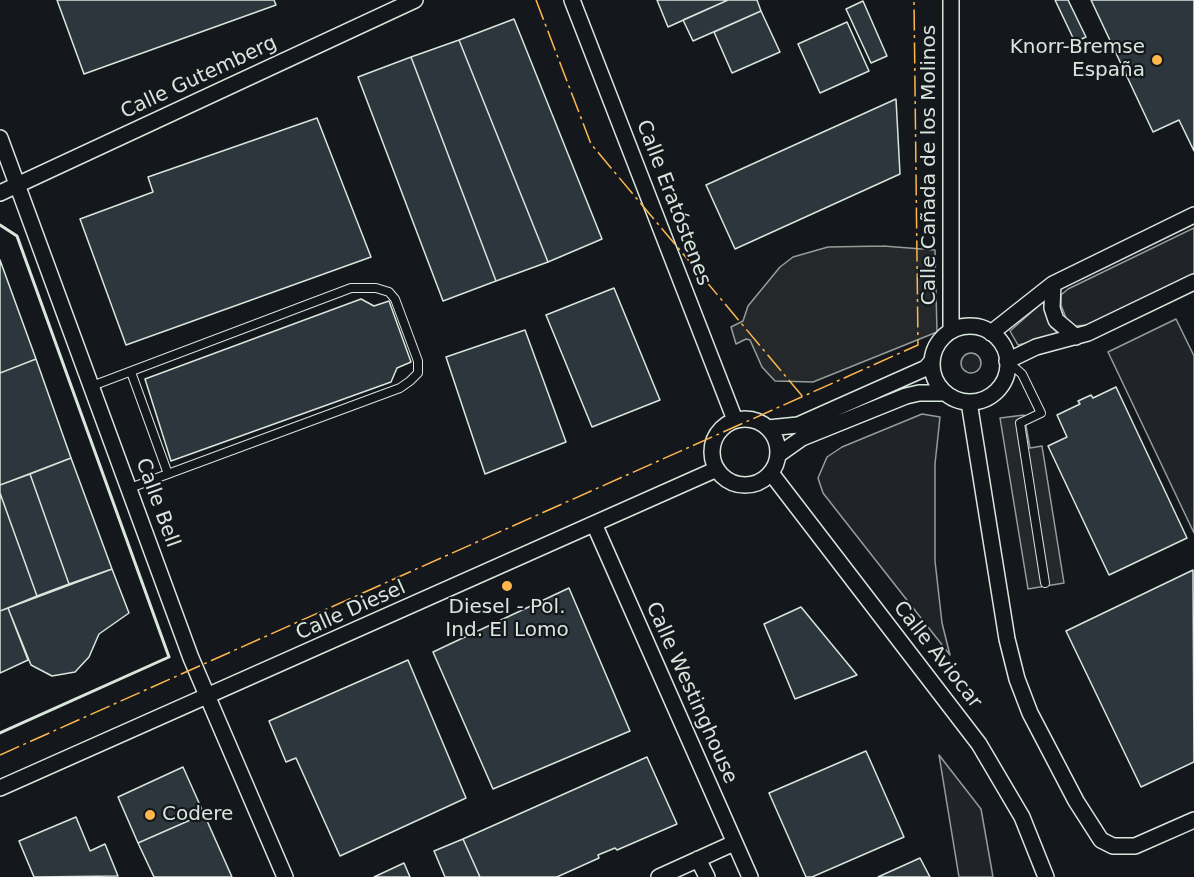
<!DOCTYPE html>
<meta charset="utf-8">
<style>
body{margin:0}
canvas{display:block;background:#14181c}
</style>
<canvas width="1194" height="877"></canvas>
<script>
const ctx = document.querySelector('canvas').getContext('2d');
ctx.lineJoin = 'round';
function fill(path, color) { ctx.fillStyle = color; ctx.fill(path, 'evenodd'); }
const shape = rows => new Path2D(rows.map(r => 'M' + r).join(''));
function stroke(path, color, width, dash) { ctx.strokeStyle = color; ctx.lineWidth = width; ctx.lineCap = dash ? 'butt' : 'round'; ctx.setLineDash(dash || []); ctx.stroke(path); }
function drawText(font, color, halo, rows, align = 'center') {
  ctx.font = font + ' "DejaVu Sans",sans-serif'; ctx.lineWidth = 4.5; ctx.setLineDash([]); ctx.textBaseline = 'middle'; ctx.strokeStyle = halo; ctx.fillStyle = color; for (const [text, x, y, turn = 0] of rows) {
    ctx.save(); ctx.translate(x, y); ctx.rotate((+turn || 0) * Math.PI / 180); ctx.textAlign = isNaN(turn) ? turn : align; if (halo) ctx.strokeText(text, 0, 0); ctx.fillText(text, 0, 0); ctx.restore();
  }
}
const green = shape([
 [1194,228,1194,274,1088,325,1075,326,1066,318,1061,305,1061,295,1068,289,1194,228],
 [1043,302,1051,327,1060,335,1018,345,1010,331,1043,302],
 [1176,319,1194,356,1194,533,1108,352,1176,319],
 '961 363a10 10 0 1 1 20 0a10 10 0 1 1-20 0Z',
 [922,414,940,417,935,464,935,561,942,623,950,655,823,493,818,478,827,457,842,447,922,414],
 [939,755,981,809,993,877,959,877,939,755]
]);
fill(green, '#202428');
stroke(green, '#939e99', 1.5);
const parking = shape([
 [883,246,935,250,937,332,813,382,775,381,762,367,750,340,746,339,736,344,731,327,743,321,748,306,780,267,793,257,828,247,883,246],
 [1024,415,1030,448,1042,446,1064,583,1028,589,1000,418,1024,415]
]);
fill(parking, '#24282b');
stroke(parking, '#939e99', 1.5);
const building = shape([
 [57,0,274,0,276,5,84,74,57,0],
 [657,0,728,0,668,27,657,0],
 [728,0,757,0,761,11,693,41,683,20,728,0],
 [1055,0,1068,0,1086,37,1075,42,1055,0],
 [1091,0,1194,0,1194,151,1179,120,1153,132,1091,0],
 [863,1,887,56,871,63,846,9,863,1],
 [761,11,780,52,732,73,714,32,761,11],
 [514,19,602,239,548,262,459,40,514,19],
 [847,22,869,71,820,93,798,44,847,22],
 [459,40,548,262,496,281,411,57,459,40],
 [411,57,496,281,443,301,358,77,411,57],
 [896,99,900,174,735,249,706,185,896,99],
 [317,118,371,257,126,345,80,219,153,192,148,177,317,118],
 [0,260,36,359,0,373,0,260],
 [614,288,660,400,592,427,546,315,614,288],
 [361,299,374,306,389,301,411,362,397,368,391,382,171,461,145,379,361,299],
 [525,330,566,442,485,474,446,357,525,330],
 [36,359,71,458,0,485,0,373,36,359],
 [1116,387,1187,538,1109,575,1048,446,1067,437,1057,415,1080,404,1078,401,1091,395,1093,398,1116,387],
 [71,458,112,569,69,584,30,474,71,458],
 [30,474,69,584,37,596,0,493,0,485,30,474],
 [0,493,37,596,0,611,0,493],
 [112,569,129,613,99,634,89,657,75,672,52,676,31,665,8,608,112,569],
 [1193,570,1194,762,1141,787,1066,631,1193,570],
 [569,588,630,731,493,789,433,652,569,588],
 [801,607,857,675,795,699,764,624,801,607],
 [8,608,28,660,0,673,0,611,8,608],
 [408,660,466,798,340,856,296,758,286,762,269,721,408,660],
 [866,751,904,837,812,877,806,877,769,793,866,751],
 [647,757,677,824,617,850,615,848,598,855,599,858,557,877,480,877,463,839,647,757],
 [183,767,204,814,138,843,118,797,183,767],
 [204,814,232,877,154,877,138,843,204,814],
 [76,817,90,851,105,844,118,876,34,877,19,841,76,817],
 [463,839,480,877,445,877,434,851,463,839],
 [920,858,930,877,878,877,920,858],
 [404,863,410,877,374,877,404,863]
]);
fill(building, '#2c363c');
stroke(building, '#d8e6dc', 1.5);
const service = shape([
 [1007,361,1022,374,1041,413,1020,423,1045,583],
 [131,372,168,474],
 [92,386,351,288,376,288,389,292,395,299,418,361,418,373,410,381,400,388,130,488]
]);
const minor = shape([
 [572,0,735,420],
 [0,138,191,658,285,877],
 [0,193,415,0],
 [1053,284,1052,308,1056,320,1076,337],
 '932 364a38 38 0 1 1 76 0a38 38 0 1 1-76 0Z',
 [951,331,951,0],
 [991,333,1053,284,1194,215],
 [1007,361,1036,347,1088,333,1194,282],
 [969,402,1007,639,1017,679,1030,713,1076,801,1101,840,1113,846,1135,846,1194,820],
 '712 452a33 33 0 1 1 66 0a33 33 0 1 1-66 0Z',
 [768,428,798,425,926,368,932,361],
 [778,455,802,438,906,396,919,393,945,393],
 [771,473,979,744,1022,817,1046,877],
 [595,526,750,877],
 [0,788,717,469],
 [698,859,707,877],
 [659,877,734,843]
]);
stroke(service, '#d8e6dc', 10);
stroke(minor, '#d8e6dc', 18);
stroke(service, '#14181c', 8);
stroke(minor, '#14181c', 15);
stroke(shape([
 [0,225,17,236,169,657,0,733]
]), '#d8e6dc', 3);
stroke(shape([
 [536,0,591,144,803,397],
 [0,755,918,345,914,0]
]), '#ffb74d', 1.5, [21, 4.5, 3, 4.5]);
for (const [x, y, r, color] of [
 [1157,60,6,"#ffb74d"],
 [507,586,6,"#ffb74d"],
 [150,815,6,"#ffb74d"]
]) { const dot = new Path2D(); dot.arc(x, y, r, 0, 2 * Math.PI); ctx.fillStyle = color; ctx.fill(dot); stroke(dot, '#14181c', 2); }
drawText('20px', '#d8e6dc', '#14181c', [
 ["Knorr-Bremse",1145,48],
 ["España",1145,71],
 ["Diesel - Pol.",507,608,"center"],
 ["Ind. El Lomo",507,631,"center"],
 ["Codere",162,815,"left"]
], 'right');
drawText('20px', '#d8e6dc', '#14181c', [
 ["Calle Gutemberg",199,78,-25],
 ["Calle Cañada de los Molinos",930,165,-90],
 ["Calle Eratóstenes",673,203,69],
 ["Calle Bell",157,503,70],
 ["Calle Diesel",351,611,-24],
 ["Calle Aviocar",937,655,52],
 ["Calle Westinghouse",691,693,66]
]);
</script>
